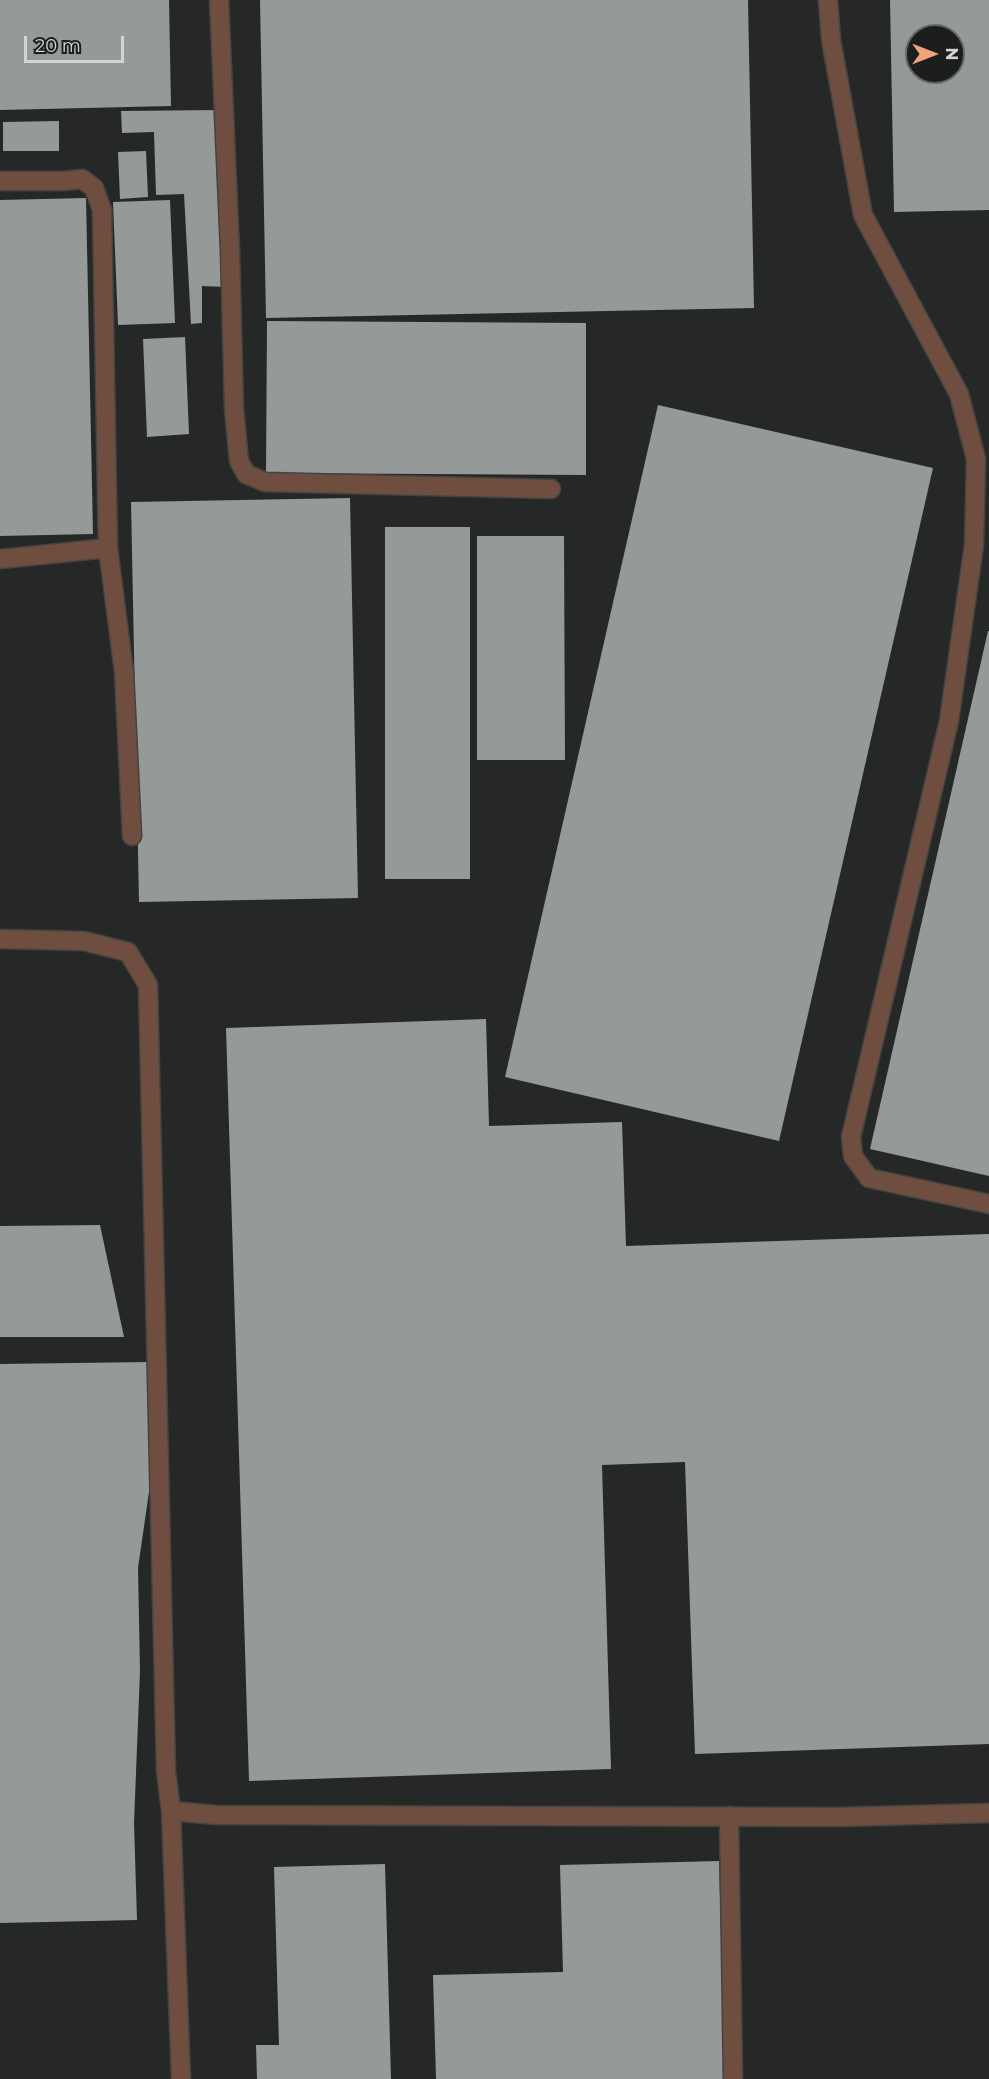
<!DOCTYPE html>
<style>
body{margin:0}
#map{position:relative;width:989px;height:2079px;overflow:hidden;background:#252827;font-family:Montserrat,sans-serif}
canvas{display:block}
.north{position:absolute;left:905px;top:24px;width:60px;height:60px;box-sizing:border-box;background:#1b1e1d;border:2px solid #646766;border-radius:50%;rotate:90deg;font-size:16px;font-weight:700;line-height:24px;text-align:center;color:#d2d4d3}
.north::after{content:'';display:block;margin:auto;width:21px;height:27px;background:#f1a27b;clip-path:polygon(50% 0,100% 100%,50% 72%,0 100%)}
.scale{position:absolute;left:24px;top:36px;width:100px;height:27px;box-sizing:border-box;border:3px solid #d2d4d3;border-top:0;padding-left:8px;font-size:18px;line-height:21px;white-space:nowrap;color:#d2d4d3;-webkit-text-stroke:4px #1b1e1d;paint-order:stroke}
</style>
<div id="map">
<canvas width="989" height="2079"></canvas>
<div class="north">N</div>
<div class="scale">20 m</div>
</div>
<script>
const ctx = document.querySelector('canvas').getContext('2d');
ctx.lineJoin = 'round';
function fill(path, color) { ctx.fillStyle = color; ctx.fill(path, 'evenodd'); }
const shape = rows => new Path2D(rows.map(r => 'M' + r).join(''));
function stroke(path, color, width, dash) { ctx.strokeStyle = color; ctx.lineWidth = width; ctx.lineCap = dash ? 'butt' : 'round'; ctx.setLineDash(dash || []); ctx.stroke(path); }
fill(shape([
 [0,0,169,0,171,106,0,110],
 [260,0,748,0,754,308,266,318],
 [890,0,989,0,989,210,894,212],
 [917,36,953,36,953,72,917,72],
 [222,110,226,287,202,286,202,323,191,324,184,194,156,195,154,132,122,133,121,111],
 [59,121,59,151,3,151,3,122],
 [146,151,148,197,120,199,118,152],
 [86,198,93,534,0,536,0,200],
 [170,200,175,323,118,325,113,202],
 [267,321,586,323,586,475,266,473],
 [185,337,189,434,147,437,143,339],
 [658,405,933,468,779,1141,505,1077],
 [350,498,358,898,139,902,131,502],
 [385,527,470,527,470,879,385,879],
 [477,536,564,536,565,760,477,760],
 [988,631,989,631,989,1176,870,1149],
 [486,1019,489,1126,622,1122,626,1246,989,1234,989,1744,695,1754,685,1462,602,1465,611,1769,249,1781,226,1028],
 [100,1225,124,1337,0,1337,0,1226],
 [149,1362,152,1471,138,1568,140,1671,134,1823,137,1920,0,1923,0,1364],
 [719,1861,725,2079,436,2079,433,1975,563,1972,560,1865],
 [385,1864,391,2079,257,2079,256,2045,279,2045,274,1867]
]), '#959997');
const minor = shape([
 [219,0,230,250,234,409,239,461,246,474,265,482,551,489],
 [828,0,831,40,863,215,959,394,976,459,974,545,949,721,851,1137,853,1156,869,1178,989,1204],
 [0,181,64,181,82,179,94,188,102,210,108,548,124,672,132,836],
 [0,559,108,548],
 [0,939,84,941,128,952,148,985,166,1771,171,1811,216,1815,838,1817,989,1813],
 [171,1811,181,2079],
 [729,1816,733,2079]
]);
stroke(minor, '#414443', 21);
stroke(minor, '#6f4e3f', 18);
</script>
